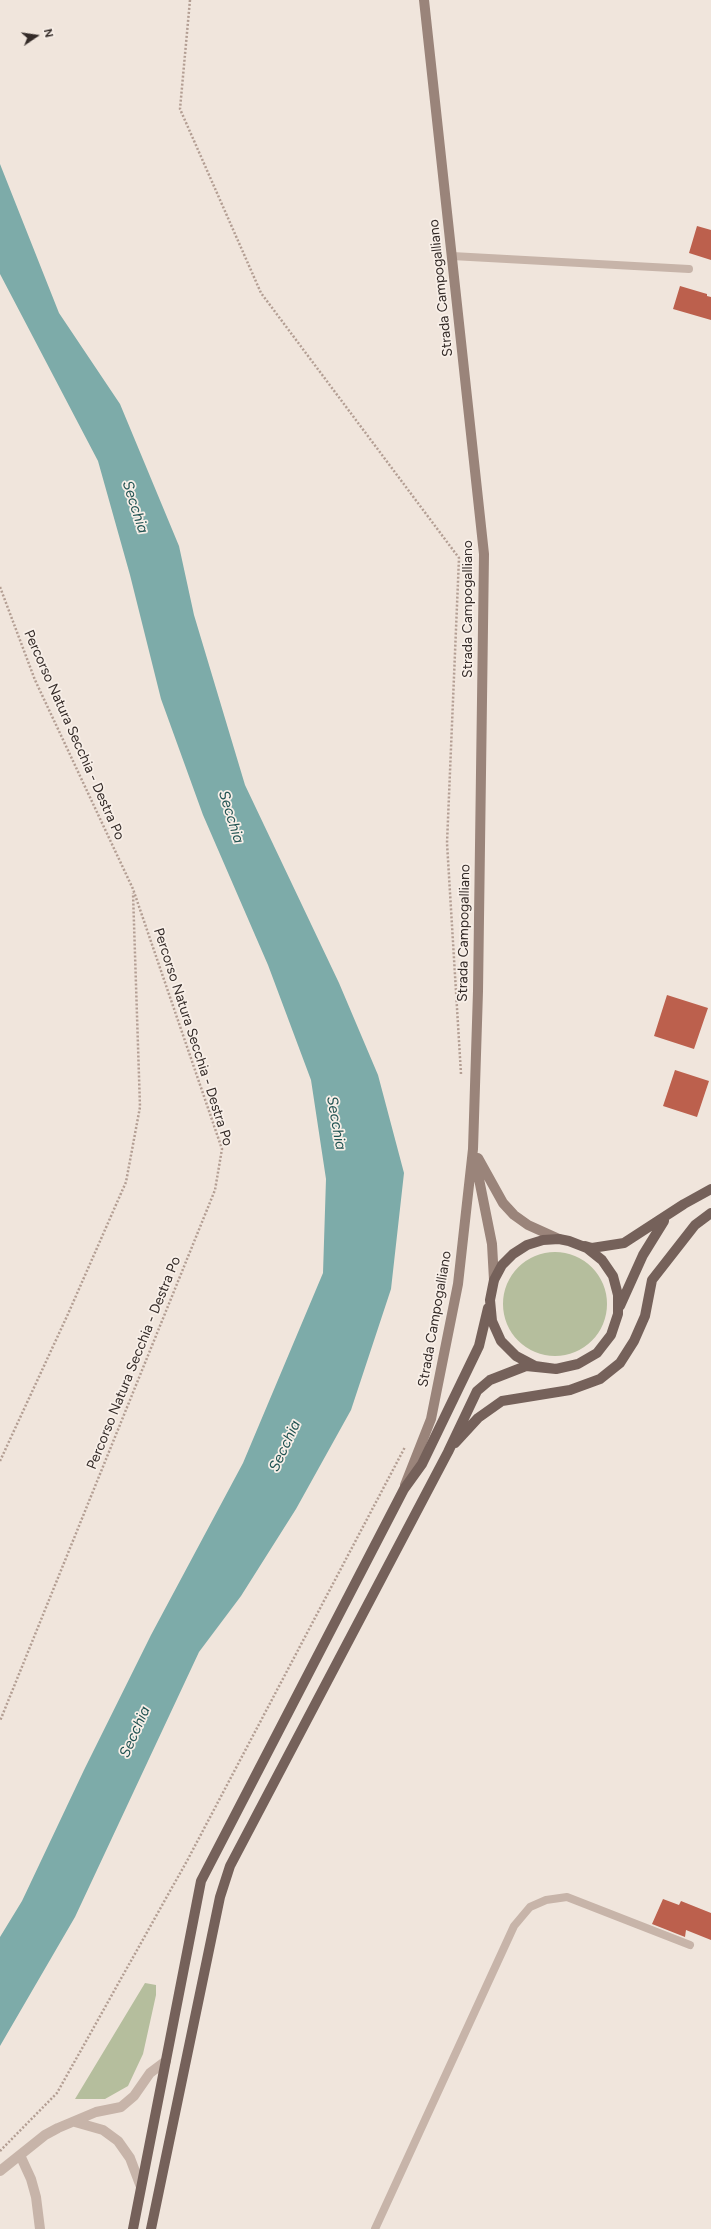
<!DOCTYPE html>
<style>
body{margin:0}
#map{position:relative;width:711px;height:2229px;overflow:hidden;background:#f0e5dc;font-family:Figtree,sans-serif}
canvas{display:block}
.north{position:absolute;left:16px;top:16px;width:40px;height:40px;-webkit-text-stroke:3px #f8efe8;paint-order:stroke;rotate:77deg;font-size:11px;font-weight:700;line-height:16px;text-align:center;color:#342b28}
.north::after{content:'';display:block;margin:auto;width:14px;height:18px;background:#342b28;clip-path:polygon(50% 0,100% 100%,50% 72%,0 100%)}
</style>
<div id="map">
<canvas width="711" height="2229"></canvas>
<div class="north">N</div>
</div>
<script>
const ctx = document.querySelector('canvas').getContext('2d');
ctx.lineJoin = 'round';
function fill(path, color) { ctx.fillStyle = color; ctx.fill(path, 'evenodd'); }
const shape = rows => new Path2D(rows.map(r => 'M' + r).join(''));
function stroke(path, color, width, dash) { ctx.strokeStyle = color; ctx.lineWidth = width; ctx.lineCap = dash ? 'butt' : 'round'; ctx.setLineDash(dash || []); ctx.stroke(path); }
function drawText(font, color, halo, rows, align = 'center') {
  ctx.font = font + ' Figtree,sans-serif'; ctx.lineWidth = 3.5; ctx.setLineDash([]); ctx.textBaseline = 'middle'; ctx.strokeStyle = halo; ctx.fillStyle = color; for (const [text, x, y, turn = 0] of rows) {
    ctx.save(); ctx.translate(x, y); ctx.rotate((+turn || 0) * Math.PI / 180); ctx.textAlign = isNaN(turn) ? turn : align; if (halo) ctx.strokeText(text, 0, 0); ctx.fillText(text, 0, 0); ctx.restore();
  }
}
fill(shape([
 '503 1304a52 52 0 1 1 104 0a52 52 0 1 1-104 0Z',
 [145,1983,156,1985,156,1995,143,2054,128,2086,105,2099,75,2099]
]), '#b5be9d');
fill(shape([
 [0,164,59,313,120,404,179,546,194,615,245,785,339,983,378,1075,404,1173,391,1289,351,1410,296,1509,241,1596,199,1652,75,1917,0,2046,0,1937,22,1901,84,1770,151,1635,243,1463,323,1273,326,1179,311,1080,268,965,203,815,161,699,130,575,98,461,0,274]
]), '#7daba9');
fill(shape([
 [697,226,711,230,711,260,689,253],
 [680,286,707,294,707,296,711,297,711,320,673,309],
 [667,995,708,1008,694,1049,654,1036],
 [675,1070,709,1081,697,1117,663,1106],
 [663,1899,679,1905,681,1901,711,1913,711,1940,686,1930,685,1937,652,1924]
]), '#bc604d');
stroke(shape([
 [190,0,180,109,261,293,459,558,447,843,461,1074],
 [0,587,35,680,133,889,222,1149,215,1190,0,1721],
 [0,1461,68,1314,126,1182,140,1107,133,893],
 [0,2151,57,2093,188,1859,405,1447]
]), '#b39e93', 2.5, [2, 2]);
stroke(shape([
 [452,256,689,269],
 [375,2229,514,1926,530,1907,546,1900,567,1897,690,1945]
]), '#c7b4a9', 8);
stroke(shape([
 [75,2122,103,2130,118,2141,130,2158,141,2187],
 [20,2155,31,2179,36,2197,40,2229],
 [0,2171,45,2135,58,2128,96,2112,121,2107,134,2096,150,2073,166,2061]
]), '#c7b4a9', 10);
stroke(shape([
 [478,1158,503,1203,514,1215,528,1225,559,1239],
 [475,1159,492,1244,494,1280],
 [405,1485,431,1419,458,1284,473,1149,478,991,484,554,424,0]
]), '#9a847a', 10);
stroke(shape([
 [585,1246,592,1248,624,1243,684,1204,711,1189],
 [620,1306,643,1255,664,1221],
 [455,1443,478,1418,502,1401,570,1390,600,1379,620,1363,634,1341,645,1316,652,1280,695,1225,711,1213],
 [133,2229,201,1881,404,1489,422,1464,479,1346,488,1308],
 [151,2229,220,1897,230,1866,448,1452,477,1391,490,1380,526,1366,556,1369,578,1364,597,1353,611,1335,618,1314,618,1295,613,1276,602,1260,587,1248,569,1241,559,1239,543,1240,527,1245,513,1254,502,1265,494,1280,490,1300,492,1321,501,1341,516,1356,535,1366,556,1369]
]), '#75615a', 10);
drawText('14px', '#342b28', '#f8efe8', [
 ["Strada Campogalliano",441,288,-96],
 ["Strada Campogalliano",468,609,-90],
 ["Percorso Natura Secchia - Destra Po",74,735,66],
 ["Strada Campogalliano",464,933,-89],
 ["Percorso Natura Secchia - Destra Po",193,1037,72],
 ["Strada Campogalliano",435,1319,-80],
 ["Percorso Natura Secchia - Destra Po",134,1363,-68]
]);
drawText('italic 15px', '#215352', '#f8efe8', [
 ["Secchia",135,507,72],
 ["Secchia",231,817,73],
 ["Secchia",336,1123,80],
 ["Secchia",285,1446,-65],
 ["Secchia",135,1732,-66]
]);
</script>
